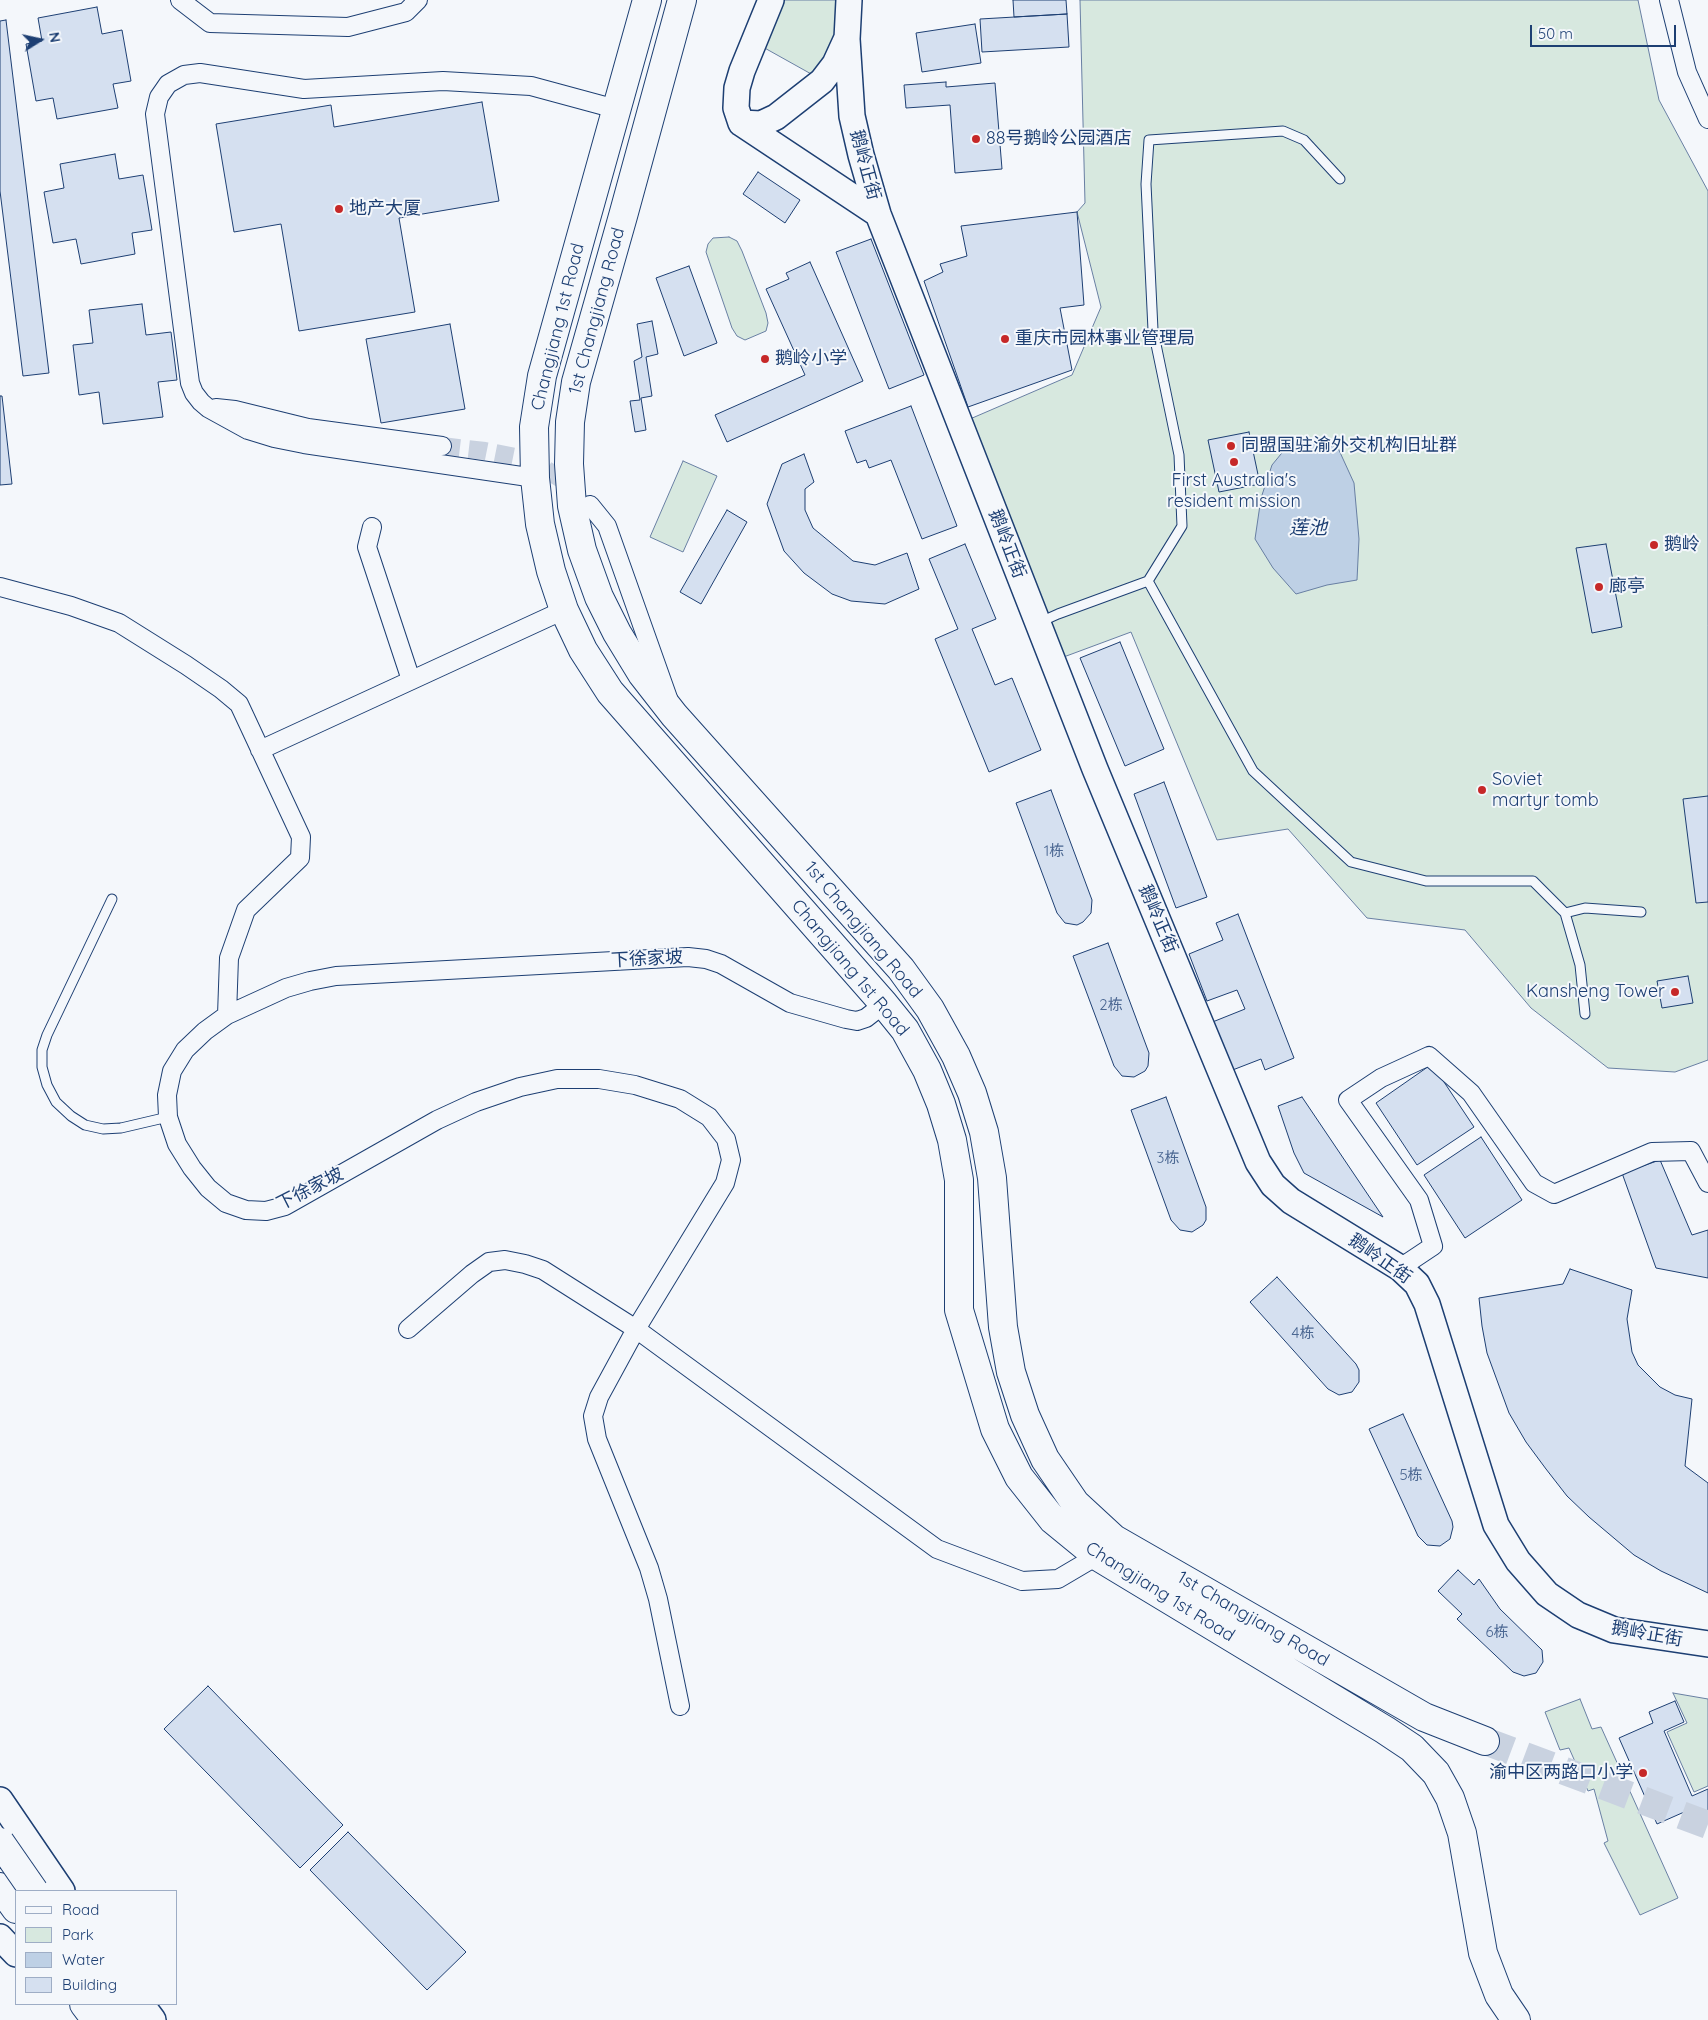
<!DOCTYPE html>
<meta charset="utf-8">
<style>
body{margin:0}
#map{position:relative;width:1708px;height:2020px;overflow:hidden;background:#f4f7fb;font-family:Quicksand,sans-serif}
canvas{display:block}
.legend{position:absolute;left:15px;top:1890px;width:162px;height:115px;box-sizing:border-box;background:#f4f7fb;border:1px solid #9eadc5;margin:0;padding:6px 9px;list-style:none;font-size:15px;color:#1d3f73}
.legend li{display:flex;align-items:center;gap:10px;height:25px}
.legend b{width:25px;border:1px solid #9eadc5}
.north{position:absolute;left:15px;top:15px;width:50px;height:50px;-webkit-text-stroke:4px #f4f7fb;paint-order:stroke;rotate:80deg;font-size:14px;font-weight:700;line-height:20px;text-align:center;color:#1d3f73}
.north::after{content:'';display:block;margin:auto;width:18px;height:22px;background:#1d3f73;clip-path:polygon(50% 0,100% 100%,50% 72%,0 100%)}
.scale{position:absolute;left:1530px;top:25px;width:146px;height:22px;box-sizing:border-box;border:2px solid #1d3f73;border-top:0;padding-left:6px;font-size:15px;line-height:18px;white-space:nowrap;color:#1d3f73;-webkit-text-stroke:4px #f4f7fb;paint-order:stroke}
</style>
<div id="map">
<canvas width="1708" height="2020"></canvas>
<ul class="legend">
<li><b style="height:6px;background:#f4f7fb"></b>Road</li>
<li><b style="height:14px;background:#d7e8df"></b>Park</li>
<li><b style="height:14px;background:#bed0e5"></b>Water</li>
<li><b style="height:14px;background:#d5e0f0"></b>Building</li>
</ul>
<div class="north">N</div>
<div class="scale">50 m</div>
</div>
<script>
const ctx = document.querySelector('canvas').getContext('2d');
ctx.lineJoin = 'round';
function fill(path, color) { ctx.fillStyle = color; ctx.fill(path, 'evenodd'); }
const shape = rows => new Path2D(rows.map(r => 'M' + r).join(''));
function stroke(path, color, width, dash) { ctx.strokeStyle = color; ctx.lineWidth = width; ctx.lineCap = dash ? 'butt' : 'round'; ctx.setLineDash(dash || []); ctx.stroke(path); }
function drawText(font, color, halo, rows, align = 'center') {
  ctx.font = font + ' Quicksand,"Noto Sans SC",sans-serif'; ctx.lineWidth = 4; ctx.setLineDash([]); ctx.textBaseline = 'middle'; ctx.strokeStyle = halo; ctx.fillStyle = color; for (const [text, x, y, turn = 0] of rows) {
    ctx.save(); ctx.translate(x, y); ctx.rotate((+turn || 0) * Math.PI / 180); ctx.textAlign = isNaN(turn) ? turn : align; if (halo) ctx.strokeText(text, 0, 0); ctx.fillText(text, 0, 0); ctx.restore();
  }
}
const green = shape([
 [781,0,841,0,839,41,813,75,761,46,781,0],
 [1080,0,1638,0,1659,100,1708,191,1708,1060,1675,1072,1608,1068,1531,1008,1465,930,1367,918,1288,829,1217,840,1131,632,1061,658,970,419,1072,375,1101,307,1077,212,1085,203,1080,0],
 [729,237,737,241,742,251,766,313,768,323,766,331,745,340,737,336,732,328,706,252,708,244,713,238,729,237],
 [683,461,717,476,683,552,650,537,683,461],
 [1673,1693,1708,1699,1708,1786,1694,1792,1667,1732,1687,1723,1673,1693],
 [1580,1699,1592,1729,1601,1727,1678,1898,1640,1915,1604,1843,1608,1841,1594,1789,1588,1791,1569,1748,1560,1750,1545,1712,1580,1699]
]);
fill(green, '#d7e8df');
stroke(green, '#687fa3', 1);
const water = shape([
 [1317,441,1338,448,1354,483,1359,539,1357,580,1327,585,1296,594,1273,568,1255,539,1261,498,1272,465,1290,443,1317,441]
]);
fill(water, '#bed0e5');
stroke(water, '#687fa3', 1);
const building = shape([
 [1013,0,1066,0,1067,14,1014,17,1013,0],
 [97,7,102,34,122,30,131,81,113,84,118,108,57,119,53,98,36,101,26,44,42,41,38,18,97,7],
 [1067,14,1069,47,982,52,980,19,1067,14],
 [6,20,49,373,23,376,0,191,0,21,6,20],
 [975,24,981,63,922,72,916,33,975,24],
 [946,82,946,87,995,83,1002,169,955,173,950,105,906,108,904,85,946,82],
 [482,102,499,201,399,218,415,312,299,331,281,224,234,232,216,124,331,105,334,127,482,102],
 [115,154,119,179,143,175,152,230,132,233,135,254,81,264,76,239,53,243,44,192,64,188,60,164,115,154],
 [758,172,800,200,785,223,743,194,758,172],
 [1077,212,1084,305,1060,308,1072,370,968,407,924,281,943,272,940,264,967,256,961,226,1077,212],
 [871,239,924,375,889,389,836,252,871,239],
 [810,262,863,381,727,442,715,415,805,375,766,289,789,279,786,273,810,262],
 [689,266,717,343,684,356,656,278,689,266],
 [142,304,146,335,171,332,177,380,158,382,163,417,103,424,99,392,79,395,73,345,93,343,89,310,142,304],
 [652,321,658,354,646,357,652,396,641,398,646,430,635,432,630,401,640,400,634,361,642,357,637,324,652,321],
 [450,324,465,409,381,423,366,339,450,324],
 [0,396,2,396,12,484,0,485,0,396],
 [911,406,957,526,922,539,891,460,869,468,866,460,857,463,845,431,911,406],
 [1249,432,1260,484,1219,492,1208,440,1249,432],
 [804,454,814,482,805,489,805,510,813,528,853,561,875,565,907,553,919,589,885,604,851,601,832,594,804,573,784,551,767,504,782,464,804,454],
 [727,510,747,522,701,604,680,592,727,510],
 [965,544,996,619,972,629,995,685,1012,678,1041,750,989,772,935,639,958,629,929,559,965,544],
 [1606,544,1622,627,1592,633,1576,548,1606,544],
 [1120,642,1164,749,1125,766,1080,658,1120,642],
 [1164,782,1207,897,1176,908,1134,794,1164,782],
 [1051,790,1092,900,1091,913,1083,922,1077,925,1065,923,1057,913,1016,803,1051,790],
 [1708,796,1708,902,1696,903,1683,799,1708,796],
 [1238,914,1294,1058,1265,1070,1261,1059,1230,1071,1210,1023,1245,1009,1237,990,1207,1001,1189,954,1223,940,1216,923,1238,914],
 [1108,943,1149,1053,1148,1066,1145,1071,1134,1077,1122,1076,1114,1066,1073,956,1108,943],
 [1688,976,1693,1003,1662,1008,1657,981,1688,976],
 [1432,1064,1474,1127,1417,1165,1376,1103,1432,1064],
 [1166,1097,1206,1207,1206,1220,1203,1225,1192,1232,1180,1230,1171,1220,1131,1110,1166,1097],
 [1302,1097,1383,1217,1304,1173,1294,1153,1278,1106,1302,1097],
 [1481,1137,1522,1200,1465,1238,1424,1175,1481,1137],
 [1660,1160,1692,1235,1708,1230,1708,1278,1656,1268,1622,1173,1660,1160],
 [1570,1269,1632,1290,1627,1319,1632,1352,1638,1365,1660,1387,1675,1395,1692,1399,1685,1466,1708,1483,1708,1593,1661,1571,1634,1555,1589,1517,1567,1496,1546,1469,1526,1442,1509,1413,1487,1353,1482,1326,1479,1298,1563,1284,1570,1269],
 [1277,1277,1356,1364,1359,1370,1359,1382,1352,1392,1339,1395,1328,1389,1250,1302,1277,1277],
 [1403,1414,1452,1521,1453,1527,1450,1539,1440,1546,1427,1545,1418,1536,1369,1429,1403,1414],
 [1458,1570,1474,1585,1479,1579,1500,1609,1542,1650,1543,1662,1536,1673,1524,1676,1513,1672,1457,1619,1462,1614,1438,1591,1458,1570],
 [208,1686,343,1825,300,1868,164,1729,208,1686],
 [1675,1701,1684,1722,1664,1731,1692,1796,1708,1789,1708,1814,1696,1819,1691,1809,1657,1824,1619,1738,1653,1723,1649,1712,1675,1701],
 [348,1832,466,1952,427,1990,310,1870,348,1832]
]);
fill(building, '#d5e0f0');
stroke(building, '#1d3f73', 1);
stroke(shape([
 [442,446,485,451,515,457,542,467,566,482,574,489]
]), '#c9d2e0', 18, [18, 9]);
stroke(shape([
 [1485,1741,1708,1825]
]), '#c9d2e0', 28, [28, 14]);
const lane = shape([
 [1148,581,1253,771,1351,862,1426,881,1533,881,1565,913,1580,965,1585,1014],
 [1038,623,1058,614,1148,581,1182,526,1179,455,1153,330,1146,184,1149,140,1283,131,1304,140,1340,179],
 [112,899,47,1035,42,1050,42,1067,47,1085,56,1102,71,1116,85,1125,103,1129,121,1128,168,1117],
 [1565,913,1585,908,1641,912]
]);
const street = shape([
 [180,0,210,23,348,27,406,12,418,0],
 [1669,0,1687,72,1708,119],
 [216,408,235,410,308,428,442,446],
 [535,478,304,444,274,438,248,430,208,408,201,402,194,393,190,383,155,114,159,97,168,84,184,75,200,73,304,89,443,81,531,86,616,109],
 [590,505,607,526,668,698],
 [372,527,367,547,411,680],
 [0,587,71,606,119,623,186,665,221,689,239,704,301,837,300,858,246,910,229,958,227,1015],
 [260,750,564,610],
 [1400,1268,1433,1246,1419,1200,1348,1100,1381,1078,1429,1056,1471,1093,1534,1183,1554,1194,1652,1152,1691,1151,1708,1183],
 [408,1329,472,1274,489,1262,505,1260,525,1264,543,1270,636,1329,937,1549,1022,1581,1058,1579,1097,1556],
 [680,1706,658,1599,649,1568,597,1439,593,1416,599,1397,636,1329,725,1183,731,1160,726,1139,709,1117,680,1099,635,1085,599,1079,557,1079,520,1087,476,1102,437,1120,285,1206,266,1211,246,1210,226,1203,208,1188,192,1168,177,1144,168,1117,167,1095,172,1071,185,1050,205,1031,227,1015,286,988,310,981,336,976,688,957,706,959,721,964,790,1003,846,1019,857,1021,866,1018,884,1004]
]);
const secondary = shape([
 [771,0,742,71,737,88,736,108,741,123,878,214],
 [849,0,847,39,852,116,861,155,878,214,1095,769,1258,1162,1273,1185,1291,1201,1400,1268,1417,1284,1427,1304,1496,1525,1518,1561,1547,1594,1578,1615,1614,1630,1708,1644],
 [741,123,761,124,776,117,822,81,835,64,846,40],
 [0,1800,62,1891],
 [0,1937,16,1954],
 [141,2004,153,2020]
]);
const primary = shape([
 [647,0,542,376,534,427,535,478,540,524,551,571,564,610,583,650,610,692,884,1004,905,1030,927,1070,941,1104,952,1140,959,1180,959,1310,995,1429,1019,1477,1053,1520,1097,1556,1385,1730,1412,1748,1436,1773,1450,1798,1462,1833,1483,1953,1499,1995,1516,2020],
 [682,0,623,216,576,382,570,422,569,464,572,506,582,550,599,597,617,633,642,674,674,715,901,969,930,1009,956,1056,972,1093,984,1132,992,1178,1003,1327,1011,1372,1025,1415,1045,1459,1075,1503,1114,1539,1424,1717,1485,1741],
 [0,1887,16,1909],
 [84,2004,96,2020],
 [114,2004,125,2020]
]);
stroke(lane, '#1d3f73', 11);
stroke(street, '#1d3f73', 20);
stroke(secondary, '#1d3f73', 28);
stroke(primary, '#1d3f73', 30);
stroke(lane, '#f4f7fb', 9);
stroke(street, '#f4f7fb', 18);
stroke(secondary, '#f4f7fb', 25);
stroke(primary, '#f4f7fb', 28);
const primaryBridge = shape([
 [0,1842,34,1891]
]);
stroke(primaryBridge, '#1d3f73', 30, []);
stroke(primaryBridge, '#f4f7fb', 28);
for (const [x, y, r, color] of [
 [976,139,5,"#c62828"],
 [339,209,5,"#c62828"],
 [1005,339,5,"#c62828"],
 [765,359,5,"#c62828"],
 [1231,446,5,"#c62828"],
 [1234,462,5,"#c62828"],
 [1654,545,5,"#c62828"],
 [1599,587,5,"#c62828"],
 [1482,790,5,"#c62828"],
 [1675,992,5,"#c62828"],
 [1643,1773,5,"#c62828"]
]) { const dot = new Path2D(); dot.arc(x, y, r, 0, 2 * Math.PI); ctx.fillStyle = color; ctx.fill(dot); stroke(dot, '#f4f7fb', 2); }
drawText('15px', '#4b6792', null, [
 ["1栋",1054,851],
 ["2栋",1111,1005],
 ["3栋",1168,1158],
 ["4栋",1303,1333],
 ["5栋",1411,1475],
 ["6栋",1497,1632]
]);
drawText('18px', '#1d3f73', '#f4f7fb', [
 ["88号鹅岭公园酒店",986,139],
 ["地产大厦",349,209],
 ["重庆市园林事业管理局",1015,339],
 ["鹅岭小学",775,359],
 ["同盟国驻渝外交机构旧址群",1241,446],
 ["First Australia's",1234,481,"center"],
 ["resident mission",1234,502,"center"],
 ["鹅岭",1664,545],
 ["廊亭",1609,587],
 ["Soviet",1492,780],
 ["martyr tomb",1492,801],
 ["Kansheng Tower",1665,992,"right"],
 ["渝中区两路口小学",1633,1773,"right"]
], 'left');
drawText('18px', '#1d3f73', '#f4f7fb', [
 ["鹅岭正街",865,165,75],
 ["1st Changjiang Road",597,311,-75],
 ["Changjiang 1st Road",558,327,-76],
 ["鹅岭正街",1007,544,69],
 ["鹅岭正街",1158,919,67],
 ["1st Changjiang Road",863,930,50],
 ["下徐家坡",647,959,-3],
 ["Changjiang 1st Road",850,968,50],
 ["下徐家坡",310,1189,-27],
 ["鹅岭正街",1380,1259,35],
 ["Changjiang 1st Road",1160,1592,32],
 ["1st Changjiang Road",1253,1619,30],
 ["鹅岭正街",1647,1634,10]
]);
drawText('italic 19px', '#1d3f73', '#f4f7fb', [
 ["莲池",1308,528]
]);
</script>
